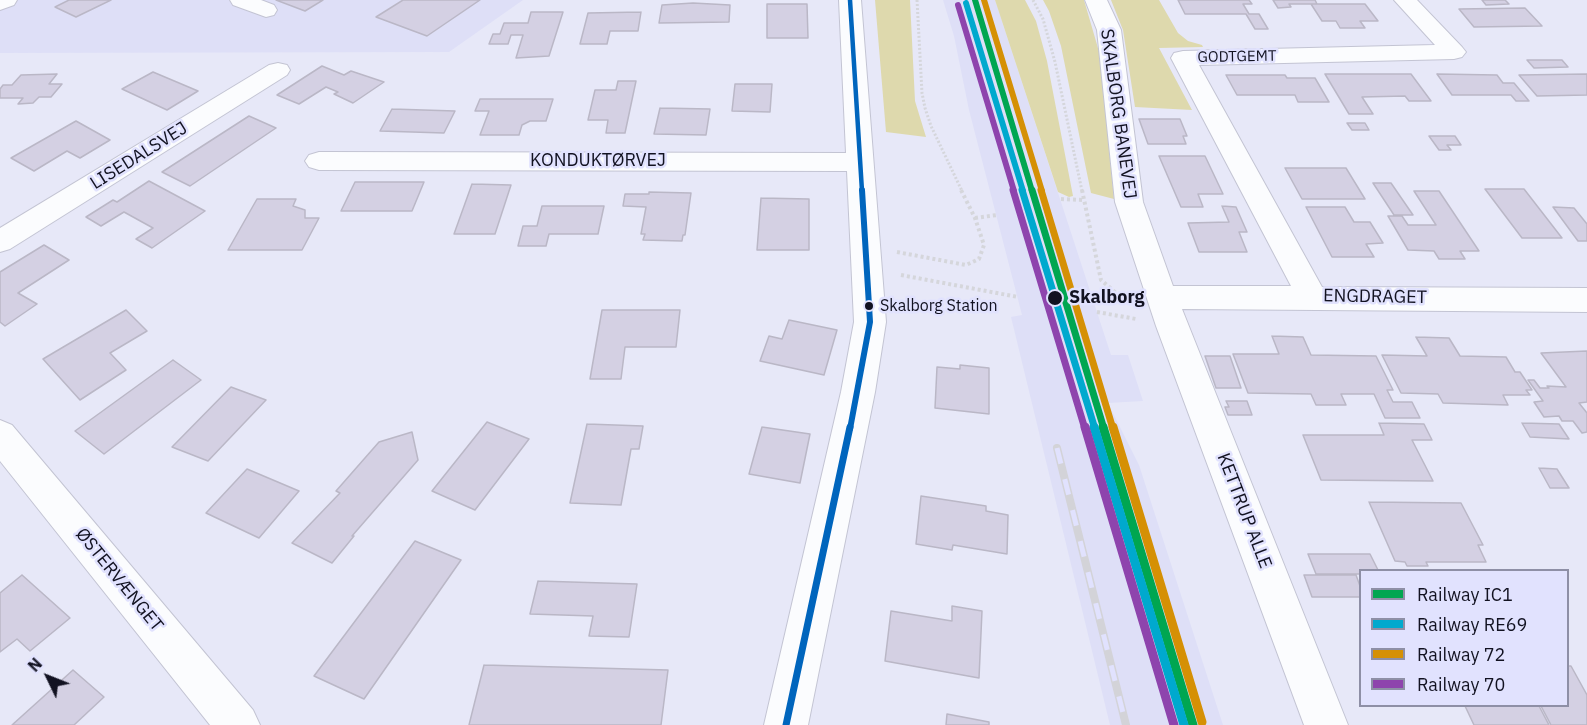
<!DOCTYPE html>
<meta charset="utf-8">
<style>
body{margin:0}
#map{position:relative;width:1587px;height:725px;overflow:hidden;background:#e7e8f8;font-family:"IBM Plex Sans",sans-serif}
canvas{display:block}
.legend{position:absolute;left:1359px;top:569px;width:210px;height:138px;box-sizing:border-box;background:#e1e2fe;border:2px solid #8e8fa6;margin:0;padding:8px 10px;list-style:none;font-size:18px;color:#121221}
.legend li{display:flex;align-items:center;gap:12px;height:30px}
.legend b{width:30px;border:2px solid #8e8fa6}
.north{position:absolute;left:18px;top:647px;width:60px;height:60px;-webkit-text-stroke:4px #e1e2fe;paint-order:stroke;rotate:313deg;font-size:16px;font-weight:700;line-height:24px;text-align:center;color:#121221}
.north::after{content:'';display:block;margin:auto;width:21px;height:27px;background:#121221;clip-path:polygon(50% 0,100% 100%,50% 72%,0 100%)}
</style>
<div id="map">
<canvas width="1587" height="725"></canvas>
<ul class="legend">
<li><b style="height:8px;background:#00a651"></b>Railway IC1</li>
<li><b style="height:8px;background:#00a9ce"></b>Railway RE69</li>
<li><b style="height:8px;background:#d59005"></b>Railway 72</li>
<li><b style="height:8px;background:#8e44ad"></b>Railway 70</li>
</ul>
<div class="north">N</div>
</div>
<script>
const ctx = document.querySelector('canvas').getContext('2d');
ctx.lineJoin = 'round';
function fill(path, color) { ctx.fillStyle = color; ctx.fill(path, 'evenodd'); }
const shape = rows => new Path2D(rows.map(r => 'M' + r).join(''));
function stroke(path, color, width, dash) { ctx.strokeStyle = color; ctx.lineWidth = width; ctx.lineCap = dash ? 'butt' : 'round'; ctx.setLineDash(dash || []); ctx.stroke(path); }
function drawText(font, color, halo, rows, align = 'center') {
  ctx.font = font + ' "IBM Plex Sans",sans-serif'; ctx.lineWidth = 5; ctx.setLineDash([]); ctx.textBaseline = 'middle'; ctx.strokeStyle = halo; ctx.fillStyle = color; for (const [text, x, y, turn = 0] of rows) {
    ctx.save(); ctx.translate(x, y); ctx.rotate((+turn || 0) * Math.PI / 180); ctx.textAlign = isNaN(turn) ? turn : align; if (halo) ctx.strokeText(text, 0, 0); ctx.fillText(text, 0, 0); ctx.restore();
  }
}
fill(shape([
 [0,0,523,0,449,52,0,53],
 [943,0,995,0,1111,355,1128,355,1143,401,1108,403,1139,465,1223,725,1110,725,1011,317,1022,315,969,110,954,36]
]), '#dedff7');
fill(shape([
 [875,0,910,0,915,101,926,137,886,132],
 [995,0,1025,0,1036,21,1047,61,1073,196,1069,197,1058,192],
 [1043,0,1084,0,1100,55,1114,199,1091,193,1061,46,1049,11],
 [1111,0,1159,0,1178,33,1188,41,1202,45,1203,47,1159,48,1192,110,1135,107,1123,30]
]), '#ded9ad');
const building = shape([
 [69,0,111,0,76,17,55,7,69,0],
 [276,0,323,0,305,11,276,0],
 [403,0,480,0,427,36,376,17,403,0],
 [1178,0,1249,0,1252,4,1243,4,1249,14,1259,14,1268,29,1255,29,1246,14,1185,14,1178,0],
 [1273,0,1315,0,1317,4,1289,4,1291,7,1278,8,1273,0],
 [1482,0,1505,0,1509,4,1486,5,1482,0],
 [693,3,730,5,729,22,659,23,662,5,693,3],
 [767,4,807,4,808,38,767,38,767,4],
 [1311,4,1365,4,1378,21,1360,21,1365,28,1340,28,1336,21,1322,21,1311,4],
 [1525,8,1542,26,1474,27,1459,9,1525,8],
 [531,12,563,12,549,56,516,58,523,35,511,35,508,44,489,44,493,34,500,34,504,23,528,23,531,12],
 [641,12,638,31,610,31,607,44,580,44,588,13,641,12],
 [1527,60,1562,60,1568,67,1534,68,1527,60],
 [322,66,344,75,351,71,384,82,353,103,334,94,338,92,326,87,299,104,277,95,322,66],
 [153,72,198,91,167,110,122,89,153,72],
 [57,74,49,84,62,84,51,97,39,97,33,103,18,104,23,98,0,98,0,89,3,85,12,85,21,75,57,74],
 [1325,74,1411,74,1431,101,1409,101,1405,96,1362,97,1373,114,1349,114,1325,74],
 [1437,74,1497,75,1503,83,1514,83,1529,101,1516,101,1511,95,1452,95,1437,74],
 [1587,74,1587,95,1537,96,1519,75,1587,74],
 [1226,75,1285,75,1287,78,1315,78,1329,102,1298,102,1295,95,1237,95,1226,75],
 [618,81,636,81,625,133,606,133,608,120,588,120,595,90,616,90,618,81],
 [735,84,772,84,770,112,732,111,735,84],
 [480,99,553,99,546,121,530,121,522,125,519,135,480,135,489,111,475,111,480,99],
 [660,108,710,109,706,135,654,134,660,108],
 [392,109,455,111,444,133,380,131,392,109],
 [249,116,276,128,190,186,162,172,249,116],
 [1139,119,1180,119,1187,136,1183,136,1186,144,1148,144,1139,119],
 [76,121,110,140,80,158,67,151,34,171,11,158,76,121],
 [1347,123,1365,123,1369,130,1352,130,1347,123],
 [1429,136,1455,136,1461,145,1447,145,1451,150,1439,150,1429,136],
 [1159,156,1205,156,1223,194,1198,194,1203,207,1181,207,1159,156],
 [1285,168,1346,168,1365,199,1302,199,1285,168],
 [149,181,205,211,152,248,136,239,153,228,124,212,101,226,86,217,113,200,117,202,149,181],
 [355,182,424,182,412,211,341,211,355,182],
 [1373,183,1391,183,1413,215,1394,215,1373,183],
 [472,184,511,185,495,234,454,234,472,184],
 [1485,189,1524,189,1562,238,1522,238,1485,189],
 [1414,191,1439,191,1479,251,1460,251,1465,259,1439,259,1434,251,1408,250,1388,216,1402,216,1408,225,1436,225,1414,191],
 [649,192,691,193,685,235,683,235,682,241,643,240,645,234,641,234,646,207,623,206,625,194,649,194,649,192],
 [761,198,809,199,809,250,757,250,761,198],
 [257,199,296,199,293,206,305,210,305,218,319,218,302,250,228,250,257,199],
 [542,206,604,206,598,234,549,234,546,246,518,246,523,226,537,226,542,206],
 [1222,206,1236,207,1247,232,1239,232,1247,252,1199,252,1188,223,1229,222,1222,206],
 [1306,207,1345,207,1354,222,1370,222,1383,243,1366,244,1374,257,1332,257,1306,207],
 [1553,207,1574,208,1587,224,1587,241,1578,241,1553,207],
 [44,245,69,260,18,293,37,304,5,326,0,322,0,272,44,245],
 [126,310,147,331,110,353,126,370,80,400,43,359,126,310],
 [602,310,680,310,676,347,625,347,621,379,590,379,602,310],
 [789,320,837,330,824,375,760,361,769,336,782,339,789,320],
 [1272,336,1303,337,1311,355,1376,356,1393,390,1387,390,1393,402,1412,402,1420,418,1385,418,1374,394,1341,394,1346,405,1316,405,1311,394,1248,393,1233,354,1279,354,1272,336],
 [1416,337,1449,338,1460,356,1506,357,1515,372,1520,372,1532,390,1526,390,1530,395,1503,395,1508,405,1443,403,1438,394,1401,393,1382,355,1427,356,1416,337],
 [1587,351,1587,402,1579,403,1587,413,1587,432,1582,433,1573,421,1562,421,1559,416,1544,417,1534,402,1543,401,1528,380,1534,380,1540,388,1549,388,1547,386,1566,387,1541,353,1587,351],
 [1205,356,1230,356,1241,388,1216,388,1205,356],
 [173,360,201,380,104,454,75,431,173,360],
 [960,365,989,368,989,414,935,408,937,367,960,369,960,365],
 [231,387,266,400,208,461,172,447,231,387],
 [1226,401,1247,401,1252,415,1228,415,1225,407,1229,407,1226,401],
 [487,422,529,439,475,510,432,491,487,422],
 [1379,423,1424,424,1432,440,1412,440,1433,481,1321,480,1303,435,1384,435,1379,423],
 [1522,423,1559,424,1569,439,1530,437,1522,423],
 [587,424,643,426,639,449,631,449,621,505,570,503,587,424],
 [762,427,810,434,800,483,749,474,762,427],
 [412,432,418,460,352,536,354,536,332,563,292,543,340,493,336,491,379,442,412,432],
 [1539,468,1557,469,1569,488,1550,488,1539,468],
 [247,469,299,491,259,538,206,513,247,469],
 [921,496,986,506,986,511,1008,515,1007,554,953,545,952,550,916,544,921,496],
 [1369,502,1461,503,1483,545,1478,545,1486,562,1426,562,1428,566,1407,566,1405,562,1395,561,1369,502],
 [415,541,461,560,364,699,314,676,415,541],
 [1308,554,1370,554,1378,570,1360,570,1360,574,1316,574,1308,554],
 [22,575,70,618,30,651,17,639,0,652,0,593,22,575],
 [1304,575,1356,575,1360,586,1360,597,1312,597,1304,575],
 [538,581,637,584,629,637,589,636,593,616,530,614,538,581],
 [952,606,982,611,979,678,885,661,891,611,952,621,952,606],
 [484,665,668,670,661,725,469,725,484,665],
 [1568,666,1571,666,1587,695,1587,725,1551,725,1541,706,1568,706,1568,666],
 [73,670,104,697,74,725,12,725,73,670],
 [1465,706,1539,706,1549,725,1474,725,1465,706],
 [947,714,989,722,989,725,946,725,947,714]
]);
fill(building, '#d4d0e3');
stroke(building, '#bab7c6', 1.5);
const minor = shape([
 [0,0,17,0,14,5,0,10,0,0],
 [230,0,261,0,274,5,277,10,274,15,266,17,233,5,230,0],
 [839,0,861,0,886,322,875,392,808,725,764,725,841,392,854,322,847,171,319,170,309,167,305,161,309,155,319,152,846,153,839,0],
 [1085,0,1107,0,1121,30,1143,202,1173,286,1291,286,1171,58,1174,53,1183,51,1435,45,1394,0,1417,0,1462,47,1466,52,1462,57,1454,59,1199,65,1322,287,1587,288,1587,312,1182,309,1348,725,1304,725,1156,326,1115,202,1097,30,1085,0],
 [278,63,287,65,290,70,287,75,10,249,0,252,0,228,269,65,278,63],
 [0,420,12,425,253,710,260,725,210,725,0,461,0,420]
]);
stroke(minor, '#c3c4d3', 2);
stroke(shape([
 [917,0,922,93,925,108,931,126,962,191],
 [1033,0,1043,19,1055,62,1082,191]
]), '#d5d6db', 3, [2, 2]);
stroke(shape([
 [1082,190,1101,280,1116,293,1127,295],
 [1061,199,1083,200],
 [975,218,997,215],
 [897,252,966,265,979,259,984,245,975,218,961,190],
 [901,275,1018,297],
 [1097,312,1136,319]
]), '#d5d6db', 4, [3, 3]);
fill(minor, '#fbfcfe');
const rail = shape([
 [1057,448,1126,725]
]);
stroke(rail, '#d3d3d8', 8);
stroke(rail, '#e1e2fe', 5, [16]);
stroke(shape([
 [850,0,862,191]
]), '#0065bd', 4.5);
stroke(shape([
 [850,429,870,322,862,190]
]), '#0065bd', 6);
stroke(shape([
 [786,725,850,427]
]), '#0065bd', 7);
stroke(shape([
 [975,0,1032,191]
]), '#00a651', 6);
stroke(shape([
 [1032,190,1104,429]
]), '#00a651', 7);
stroke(shape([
 [1103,427,1193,725]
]), '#00a651', 9);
stroke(shape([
 [966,3,1023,191]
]), '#00a9ce', 6);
stroke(shape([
 [1022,190,1095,429]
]), '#00a9ce', 7);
stroke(shape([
 [1094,427,1184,725]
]), '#00a9ce', 9);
stroke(shape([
 [984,0,1042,191]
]), '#d59005', 6);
stroke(shape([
 [1041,190,1113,429]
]), '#d59005', 7);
stroke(shape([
 [1113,427,1202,722]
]), '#d59005', 9);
stroke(shape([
 [958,5,1014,191]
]), '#8e44ad', 6);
stroke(shape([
 [1013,190,1085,429]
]), '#8e44ad', 7);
stroke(shape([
 [1085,427,1174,725]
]), '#8e44ad', 9);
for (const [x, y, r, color] of [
 [1055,298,8,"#121221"],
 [869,306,5,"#121221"]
]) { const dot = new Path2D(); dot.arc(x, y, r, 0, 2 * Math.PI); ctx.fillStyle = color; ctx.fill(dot); stroke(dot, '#e1e2fe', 2); }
drawText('15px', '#121221', '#e1e2fe', [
 ["GODTGEMT",1237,57,-1]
]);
drawText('16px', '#121221', '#e1e2fe', [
 ["Skalborg Station",880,306]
], 'left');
drawText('18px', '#121221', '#e1e2fe', [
 ["SKALBORG BANEVEJ",1118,114,82],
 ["LISEDALSVEJ",139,156,-32],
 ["KONDUKTØRVEJ",598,161],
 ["ENGDRAGET",1375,297,1],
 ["KETTRUP ALLE",1244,511,69],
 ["ØSTERVÆNGET",119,580,51]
]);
drawText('bold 18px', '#121221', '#e1e2fe', [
 ["Skalborg",1069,298]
], 'left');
</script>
